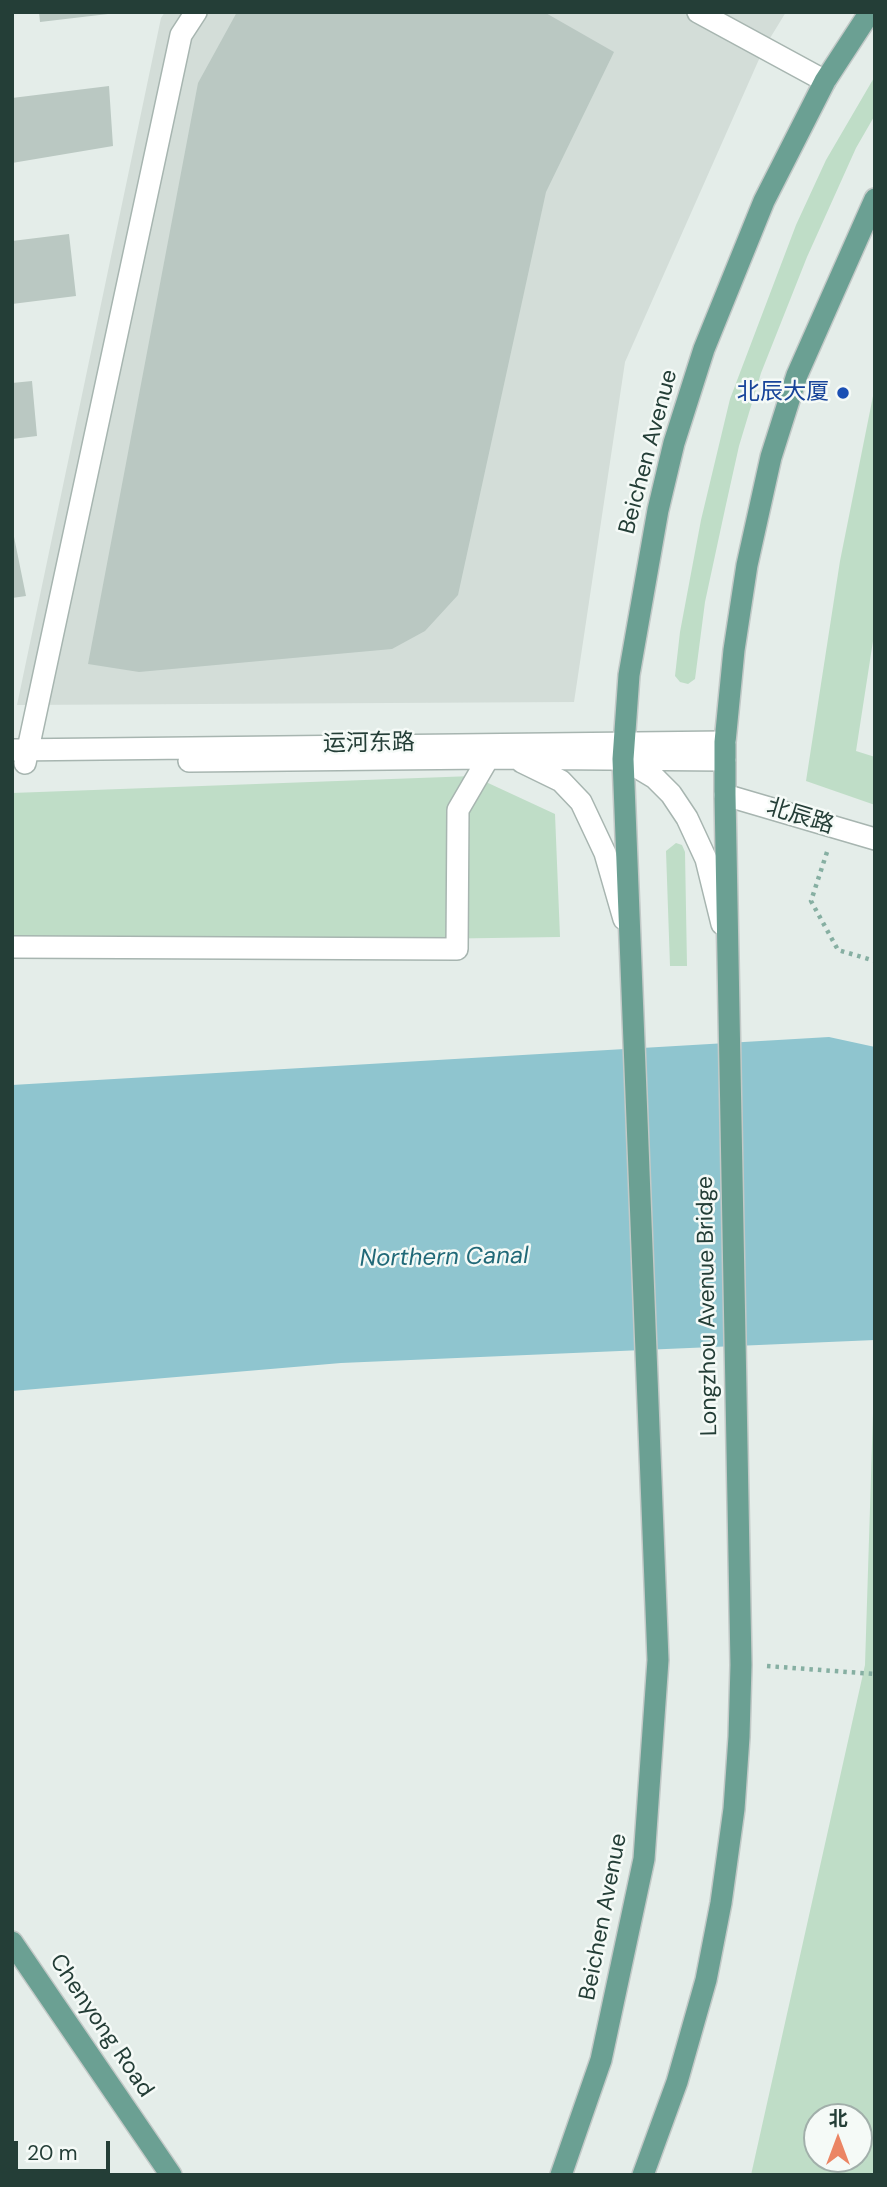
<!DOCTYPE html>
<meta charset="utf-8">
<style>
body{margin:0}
#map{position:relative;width:887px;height:2187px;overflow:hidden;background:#e4ede9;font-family:"DM Sans","Noto Sans SC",sans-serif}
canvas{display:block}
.frame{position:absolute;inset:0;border:14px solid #243e37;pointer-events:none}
.north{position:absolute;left:803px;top:2103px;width:70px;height:70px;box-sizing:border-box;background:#f5faf7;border:2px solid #a1afaa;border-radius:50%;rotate:0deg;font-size:19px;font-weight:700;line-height:28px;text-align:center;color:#243e37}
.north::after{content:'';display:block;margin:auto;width:24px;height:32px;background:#eb8564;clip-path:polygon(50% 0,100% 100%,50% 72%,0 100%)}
.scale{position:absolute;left:14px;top:2141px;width:96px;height:32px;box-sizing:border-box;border:4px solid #243e37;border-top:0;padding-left:9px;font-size:21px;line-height:24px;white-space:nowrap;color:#243e37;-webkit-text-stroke:5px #f5faf7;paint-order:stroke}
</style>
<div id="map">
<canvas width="887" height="2187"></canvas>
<div class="frame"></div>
<div class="north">北</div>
<div class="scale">20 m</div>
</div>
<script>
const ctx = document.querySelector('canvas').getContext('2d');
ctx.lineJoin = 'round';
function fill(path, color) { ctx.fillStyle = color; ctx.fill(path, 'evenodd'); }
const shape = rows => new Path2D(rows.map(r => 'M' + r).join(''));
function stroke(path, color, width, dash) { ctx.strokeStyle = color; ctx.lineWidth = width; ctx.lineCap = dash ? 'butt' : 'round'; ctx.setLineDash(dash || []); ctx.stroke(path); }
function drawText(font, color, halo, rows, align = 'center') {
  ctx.font = font + ' "DM Sans","Noto Sans SC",sans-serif'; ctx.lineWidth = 5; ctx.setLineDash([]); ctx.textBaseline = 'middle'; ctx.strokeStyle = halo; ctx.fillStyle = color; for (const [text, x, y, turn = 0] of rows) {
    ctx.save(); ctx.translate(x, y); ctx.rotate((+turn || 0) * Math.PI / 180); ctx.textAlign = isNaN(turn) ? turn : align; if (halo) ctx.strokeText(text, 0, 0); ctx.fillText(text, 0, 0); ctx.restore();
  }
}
fill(shape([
 [165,12,786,12,764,48,625,362,574,702,17,705,161,18]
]), '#d3ddd8');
fill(shape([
 [875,76,875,115,856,148,807,257,761,373,739,446,725,509,705,602,695,679,688,684,680,682,675,676,680,632,701,520,730,399,796,225,826,160],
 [875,386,875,628,856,751,875,757,875,805,806,781,840,561],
 [473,776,555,814,560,937,12,945,12,793],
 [676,843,682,845,685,852,687,966,670,966,666,851],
 [875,1350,875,2175,751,2175,865,1665],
 [859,2117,859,2159,817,2159,817,2117]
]), '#bfddc7');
fill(shape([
 [829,1037,875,1047,875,1340,341,1363,12,1391,12,1085]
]), '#8fc5cf');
fill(shape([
 [39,12,107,12,108,14,40,22],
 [237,12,544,12,614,52,546,192,458,595,425,631,392,649,139,672,88,664,198,83],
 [109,86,113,146,12,163,12,98],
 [69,234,76,296,12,304,12,241],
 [32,381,37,436,12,439,12,383],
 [12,527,26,596,12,598]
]), '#bac8c2');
const minor = shape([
 [698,12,825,81],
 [12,750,725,742],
 [625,760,655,778,671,794,687,818,706,859,722,924],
 [189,761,488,758,725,760],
 [522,762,561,781,581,802,605,853,624,919],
 [25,763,181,35,196,12],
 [725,795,875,839],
 [12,947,457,949,458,810,493,750]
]);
const major = shape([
 [12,1942,171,2175],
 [561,2175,601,2060,644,1859,658,1660,623,759,629,675,658,510,674,443,704,349,764,201,825,81,870,12],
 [643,2175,677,2082,706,1980,721,1903,734,1809,739,1737,741,1665,725,795,725,742,734,650,747,565,771,457,797,375,875,199]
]);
stroke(minor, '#a7b5b0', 24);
stroke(major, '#c2c9c7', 24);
stroke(shape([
 [827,852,811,901,838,950,875,961],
 [767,1666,875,1674]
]), '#86afa2', 4.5, [3.5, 5]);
stroke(minor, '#fff', 21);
stroke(major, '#6ba093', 21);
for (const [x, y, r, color] of [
 [843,393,7,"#1a4fb4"]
]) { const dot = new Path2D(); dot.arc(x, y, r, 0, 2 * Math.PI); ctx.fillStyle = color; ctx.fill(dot); stroke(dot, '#f5faf7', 2.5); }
drawText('23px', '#164399', '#f5faf7', [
 ["北辰大厦",829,393]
], 'right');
drawText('23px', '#243e37', '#f5faf7', [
 ["Beichen Avenue",649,452,-75],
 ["运河东路",369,744,-1],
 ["北辰路",800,817,17],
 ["Longzhou Avenue Bridge",708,1306,-91],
 ["Beichen Avenue",604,1917,-79],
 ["Chenyong Road",101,2026,56]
]);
drawText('italic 24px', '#216978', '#f5faf7', [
 ["Northern Canal",444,1258,-1]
]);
</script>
